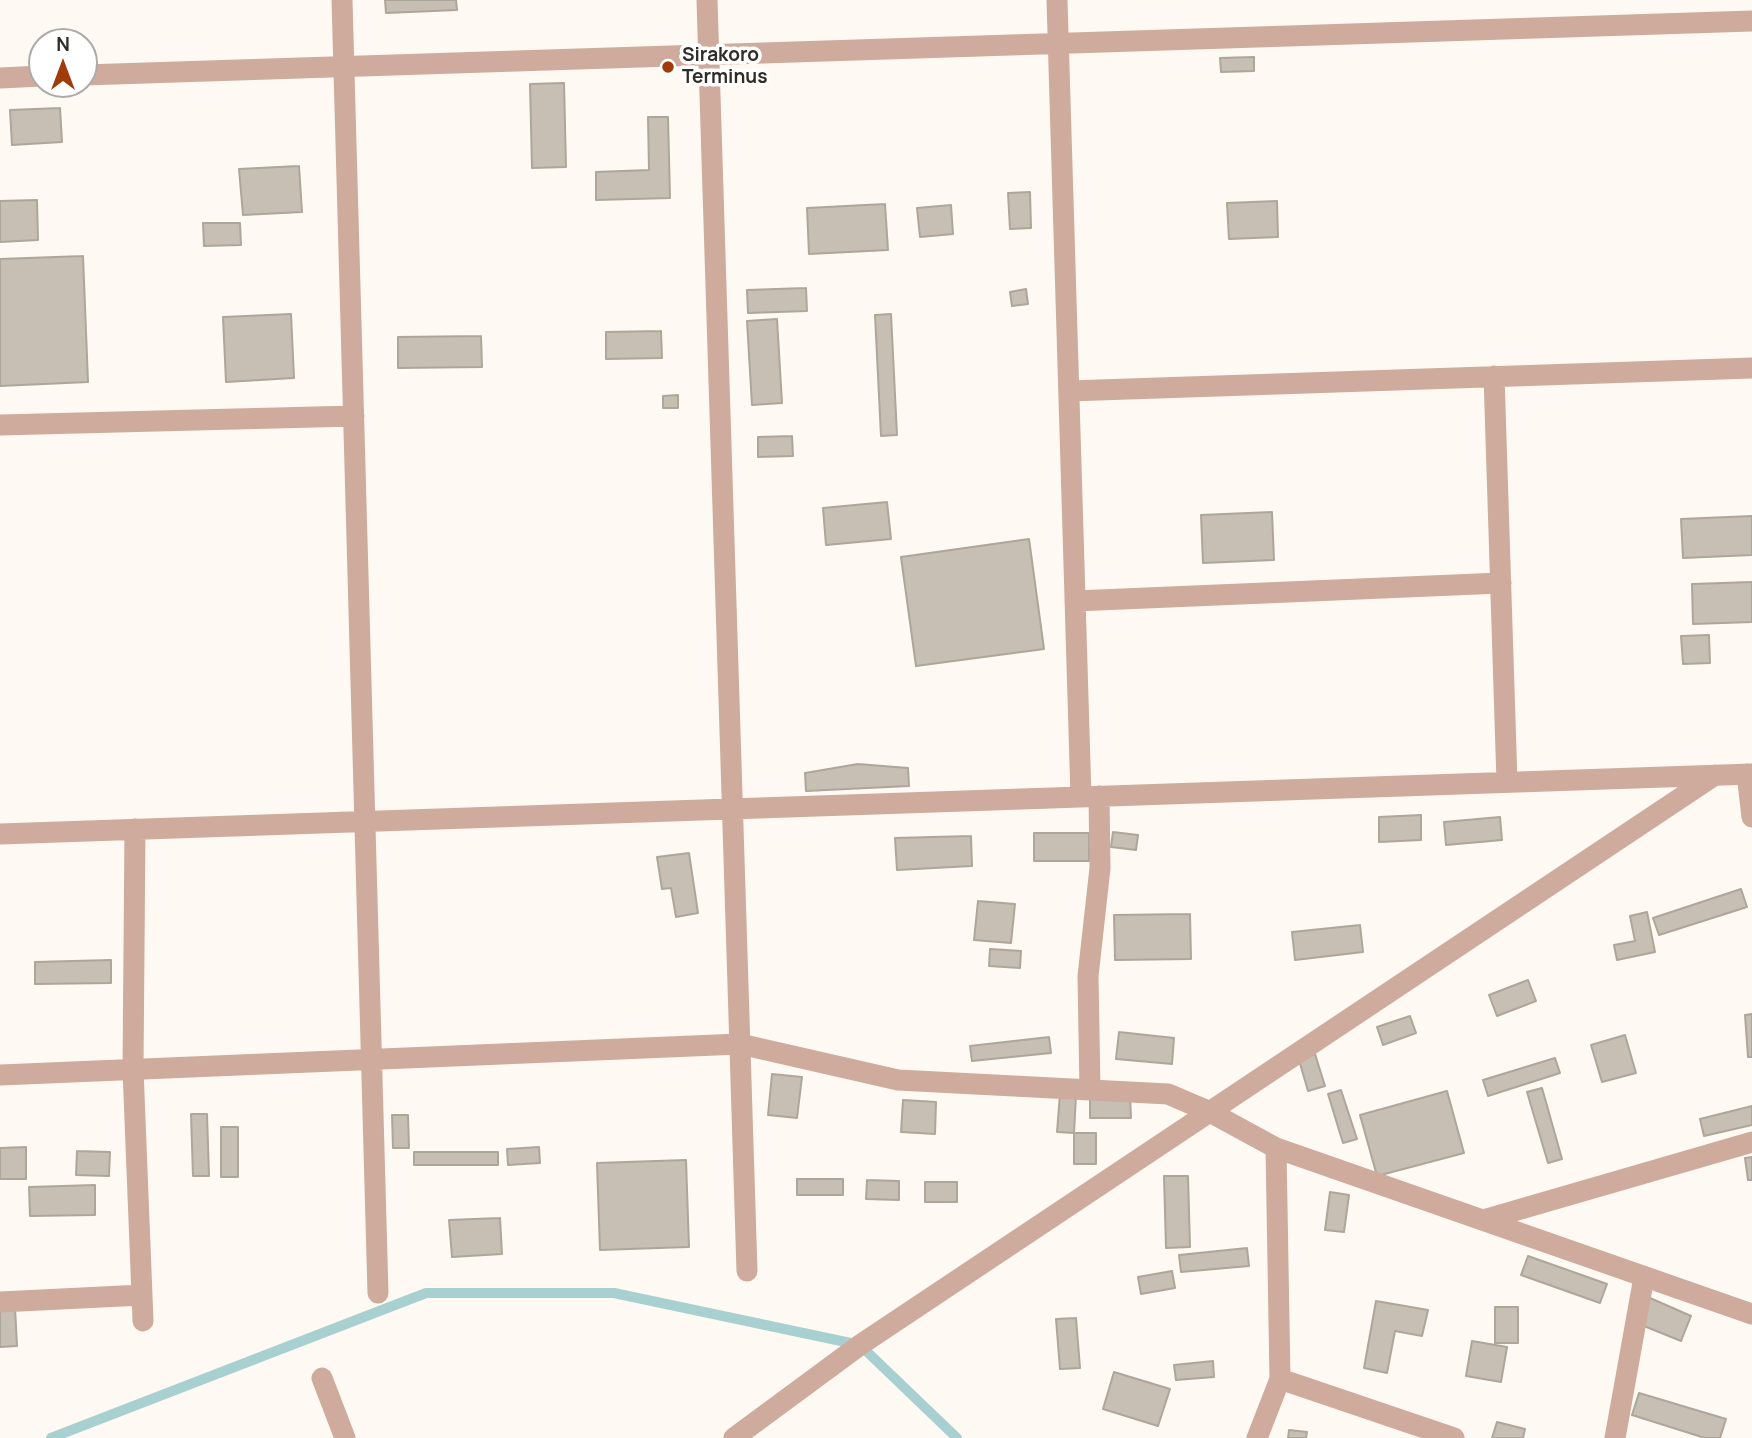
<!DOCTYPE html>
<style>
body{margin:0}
#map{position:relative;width:1752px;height:1438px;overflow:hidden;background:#fef9f2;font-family:Manrope,sans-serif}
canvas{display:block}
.north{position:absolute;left:28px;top:28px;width:70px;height:70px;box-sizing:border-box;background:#fff;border:2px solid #acaba9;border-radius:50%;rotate:0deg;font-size:19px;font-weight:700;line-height:28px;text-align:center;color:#302d28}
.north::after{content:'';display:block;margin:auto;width:24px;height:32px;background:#a03c0b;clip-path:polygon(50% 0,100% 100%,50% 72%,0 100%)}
</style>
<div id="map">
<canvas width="1752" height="1438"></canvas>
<div class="north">N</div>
</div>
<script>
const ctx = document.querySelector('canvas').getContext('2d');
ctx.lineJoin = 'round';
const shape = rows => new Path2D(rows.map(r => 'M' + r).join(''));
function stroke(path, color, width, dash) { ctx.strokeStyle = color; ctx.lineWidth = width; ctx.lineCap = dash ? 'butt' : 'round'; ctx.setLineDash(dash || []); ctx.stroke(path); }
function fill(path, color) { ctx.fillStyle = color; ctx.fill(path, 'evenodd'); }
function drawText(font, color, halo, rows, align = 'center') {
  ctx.font = font + ' Manrope,sans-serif'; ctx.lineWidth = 7; ctx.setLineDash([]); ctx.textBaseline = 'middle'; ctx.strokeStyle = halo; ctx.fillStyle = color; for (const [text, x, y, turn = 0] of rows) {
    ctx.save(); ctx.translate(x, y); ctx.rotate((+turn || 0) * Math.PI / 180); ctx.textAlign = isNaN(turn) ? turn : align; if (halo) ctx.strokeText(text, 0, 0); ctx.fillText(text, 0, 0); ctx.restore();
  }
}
stroke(shape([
 [51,1438,426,1293,614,1293,860,1345,957,1438]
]), '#a8d0d1', 10);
const building = shape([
 [385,0,456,0,457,10,386,13,385,0],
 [1254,57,1254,71,1221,72,1220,58,1254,57],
 [564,83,566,167,532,168,530,84,564,83],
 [60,108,62,142,12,145,10,110,60,108],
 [648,117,668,117,670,198,596,200,596,172,649,170,648,117],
 [299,166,302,212,243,215,239,169,299,166],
 [1030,192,1031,228,1010,229,1008,193,1030,192],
 [37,200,38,240,0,242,0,201,37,200],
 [1277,201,1278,237,1229,239,1227,203,1277,201],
 [885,204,888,250,809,254,807,208,885,204],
 [951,205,953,234,920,237,917,208,951,205],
 [203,223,240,223,241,245,204,246,203,223],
 [83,256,88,382,0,386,0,259,83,256],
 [806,288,807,311,748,313,747,290,806,288],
 [1026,289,1028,304,1012,306,1010,292,1026,289],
 [291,314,294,378,226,382,223,317,291,314],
 [891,314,897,435,881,436,875,315,891,314],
 [777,319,782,403,752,405,747,321,777,319],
 [661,331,662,358,606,359,606,332,661,331],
 [481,336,482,367,398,368,398,337,481,336],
 [678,395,678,408,663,408,663,396,678,395],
 [792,436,793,456,758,457,758,437,792,436],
 [887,502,891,539,826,545,823,508,887,502],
 [1272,512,1274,560,1203,563,1201,515,1272,512],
 [1752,516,1752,555,1683,558,1681,519,1752,516],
 [1029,539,1044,649,916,666,901,557,1029,539],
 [1752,582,1752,622,1693,624,1692,584,1752,582],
 [1709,635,1710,663,1683,664,1681,636,1709,635],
 [858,764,908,768,909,786,806,791,805,773,858,764],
 [1421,815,1421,840,1379,842,1379,817,1421,815],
 [1500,817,1502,840,1446,845,1444,822,1500,817],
 [1113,832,1138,835,1136,850,1111,847,1113,832],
 [1034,833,1089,833,1089,861,1034,861,1034,833],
 [971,836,972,866,897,870,895,838,971,836],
 [689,853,698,913,676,917,671,888,662,889,657,857,689,853],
 [1741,889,1747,907,1659,935,1653,918,1741,889],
 [978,901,1015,904,1011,943,974,940,978,901],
 [1647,912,1655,952,1617,960,1614,945,1635,941,1630,916,1647,912],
 [1190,914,1191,959,1115,960,1114,915,1190,914],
 [1360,925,1363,952,1295,960,1292,932,1360,925],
 [990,949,1021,951,1020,968,989,966,990,949],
 [111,960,111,983,35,984,35,962,111,960],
 [1528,980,1536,1001,1497,1016,1489,995,1528,980],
 [1752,1014,1752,1057,1748,1057,1745,1015,1752,1014],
 [1410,1016,1416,1033,1383,1045,1377,1027,1410,1016],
 [1119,1032,1174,1038,1172,1064,1116,1059,1119,1032],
 [1625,1035,1636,1073,1602,1082,1591,1045,1625,1035],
 [1049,1037,1051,1053,972,1061,970,1046,1049,1037],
 [1315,1054,1325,1086,1308,1091,1299,1060,1315,1054],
 [1555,1058,1560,1073,1488,1096,1483,1080,1555,1058],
 [772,1074,802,1077,797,1118,768,1115,772,1074],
 [1542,1088,1562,1159,1548,1163,1527,1092,1542,1088],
 [1341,1090,1357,1139,1343,1143,1328,1094,1341,1090],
 [1447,1091,1464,1153,1377,1176,1360,1115,1447,1091],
 [1060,1094,1076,1095,1074,1133,1057,1132,1060,1094],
 [1090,1095,1130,1095,1131,1118,1090,1118,1090,1095],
 [903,1100,936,1102,935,1134,901,1132,903,1100],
 [1752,1106,1752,1125,1704,1136,1700,1119,1752,1106],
 [191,1114,207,1114,209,1176,193,1176,191,1114],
 [392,1115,408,1115,409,1148,393,1148,392,1115],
 [221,1127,238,1127,238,1177,221,1177,221,1127],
 [1074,1133,1096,1133,1096,1164,1074,1164,1074,1133],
 [26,1147,26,1179,0,1179,0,1148,26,1147],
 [539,1147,540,1163,508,1165,507,1149,539,1147],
 [77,1151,110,1152,109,1176,76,1175,77,1151],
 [414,1152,498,1152,498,1165,414,1165,414,1152],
 [1752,1157,1752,1180,1748,1180,1745,1158,1752,1157],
 [686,1160,689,1247,600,1250,597,1163,686,1160],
 [1164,1176,1188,1176,1190,1247,1166,1248,1164,1176],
 [797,1179,843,1179,843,1195,797,1195,797,1179],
 [867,1180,899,1181,899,1200,866,1199,867,1180],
 [925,1182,957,1182,957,1202,925,1202,925,1182],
 [95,1185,95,1215,30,1216,29,1187,95,1185],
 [1330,1192,1349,1195,1344,1232,1325,1230,1330,1192],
 [500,1218,502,1254,452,1257,449,1220,500,1218],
 [1247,1248,1249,1266,1181,1272,1179,1255,1247,1248],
 [1528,1256,1607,1284,1600,1303,1521,1275,1528,1256],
 [1172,1271,1175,1288,1141,1294,1138,1277,1172,1271],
 [1650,1298,1691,1316,1681,1341,1639,1324,1650,1298],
 [1376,1301,1428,1310,1422,1336,1395,1331,1387,1373,1364,1368,1376,1301],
 [15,1307,17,1346,0,1347,0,1308,15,1307],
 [1495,1307,1518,1307,1518,1343,1495,1343,1495,1307],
 [1076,1318,1080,1368,1060,1369,1056,1319,1076,1318],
 [1472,1341,1507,1347,1501,1382,1466,1376,1472,1341],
 [1213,1361,1214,1377,1176,1380,1174,1365,1213,1361],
 [1114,1372,1170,1389,1158,1426,1103,1409,1114,1372],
 [1639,1393,1726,1419,1720,1438,1705,1438,1632,1415,1639,1393],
 [1497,1422,1525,1429,1523,1438,1492,1438,1497,1422],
 [1289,1430,1307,1432,1306,1438,1288,1438,1289,1430]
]);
fill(building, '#c7bfb3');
stroke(building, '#ada69a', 2);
stroke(shape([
 [342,0,378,1293],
 [707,0,747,1271],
 [1057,0,1081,797],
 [84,75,1752,21],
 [0,78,42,76],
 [1494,376,1507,782],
 [1069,391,1752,368],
 [0,425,354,416],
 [1075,601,1501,583],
 [1747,774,1752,817],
 [135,829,133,1069,143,1321],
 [0,834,1752,774],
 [0,1075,740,1044,898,1080,1168,1094,1208,1111,1276,1148,1752,1314],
 [1090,1090,1088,976,1100,868,1099,796],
 [1483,1220,1752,1142],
 [0,1302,142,1295],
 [322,1378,345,1438],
 [1280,1379,1454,1438],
 [734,1438,860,1345,1715,775],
 [1257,1438,1280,1379,1276,1148],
 [1615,1438,1644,1277]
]), '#ceab9c', 21);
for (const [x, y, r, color] of [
 [668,67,7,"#a03c0b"]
]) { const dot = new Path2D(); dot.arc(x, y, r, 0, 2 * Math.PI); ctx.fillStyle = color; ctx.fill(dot); stroke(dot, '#fff', 2.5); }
drawText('bold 19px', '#302d28', '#fff', [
 ["Sirakoro",682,56],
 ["Terminus",682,78]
], 'left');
</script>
